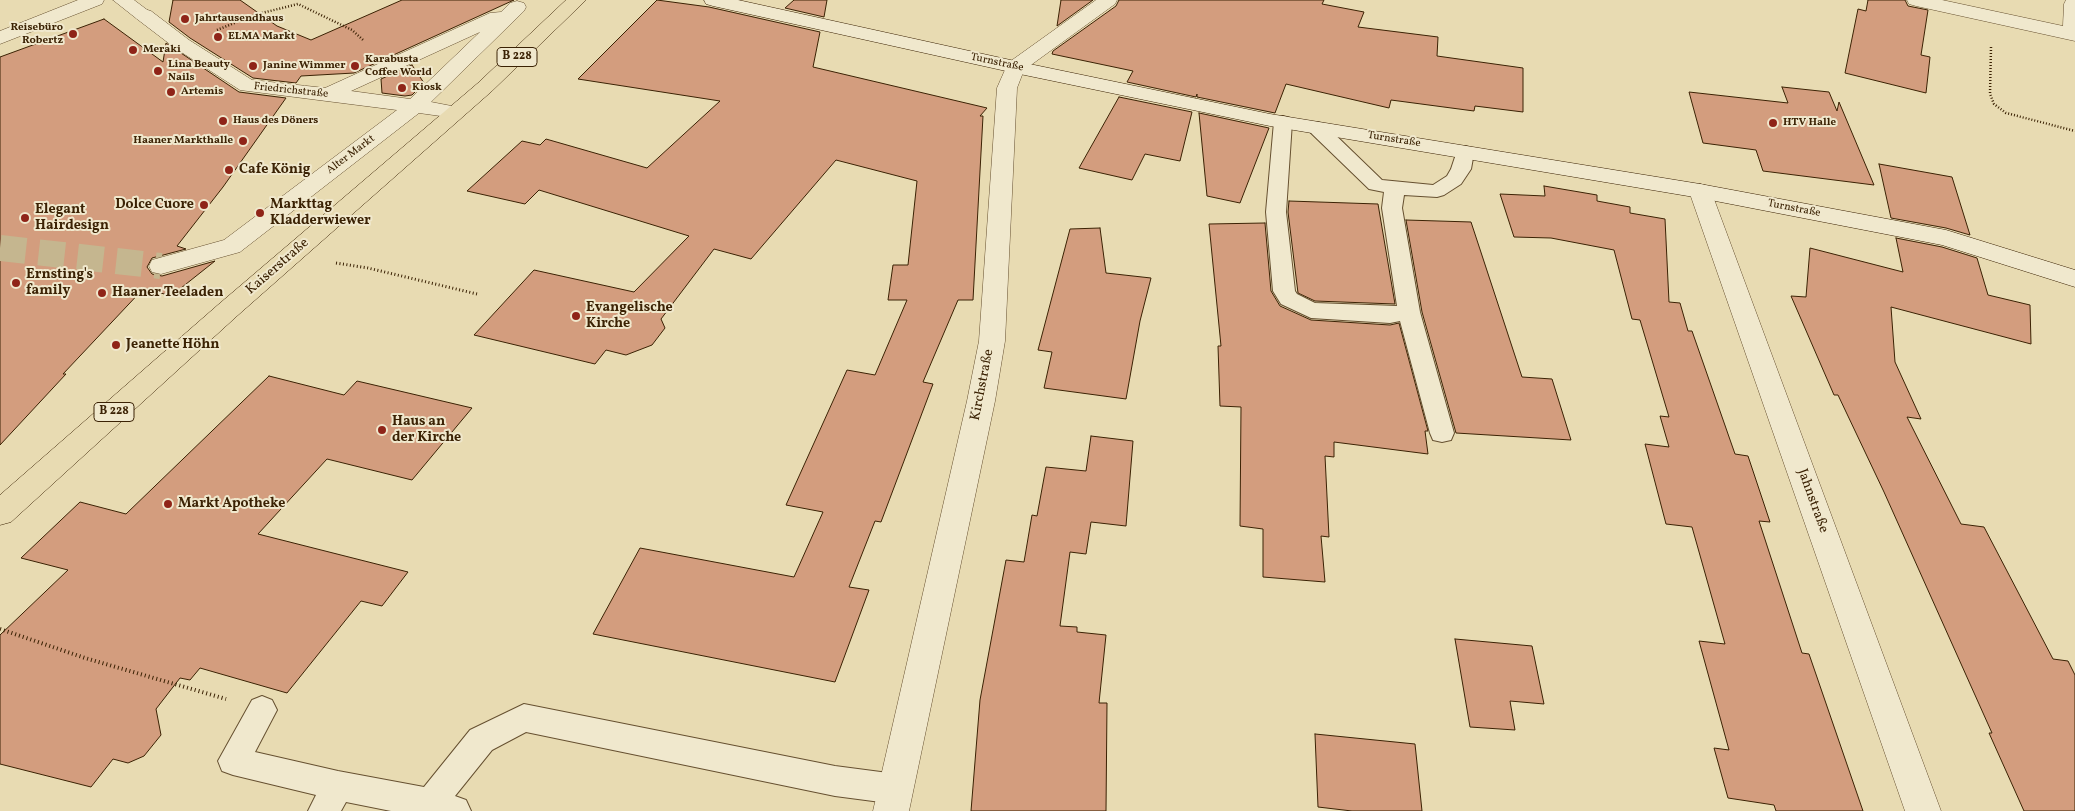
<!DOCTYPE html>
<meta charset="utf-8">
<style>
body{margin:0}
canvas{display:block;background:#e8dbb2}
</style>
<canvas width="2075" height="811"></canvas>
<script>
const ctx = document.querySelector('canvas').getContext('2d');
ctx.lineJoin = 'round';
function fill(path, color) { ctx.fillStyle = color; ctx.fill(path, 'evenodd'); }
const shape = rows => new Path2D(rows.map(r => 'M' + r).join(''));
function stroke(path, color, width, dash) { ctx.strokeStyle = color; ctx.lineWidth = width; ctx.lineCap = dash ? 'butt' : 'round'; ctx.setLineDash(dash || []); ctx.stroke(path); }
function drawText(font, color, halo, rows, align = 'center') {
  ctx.font = font + ' Vollkorn,serif'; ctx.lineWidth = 4; ctx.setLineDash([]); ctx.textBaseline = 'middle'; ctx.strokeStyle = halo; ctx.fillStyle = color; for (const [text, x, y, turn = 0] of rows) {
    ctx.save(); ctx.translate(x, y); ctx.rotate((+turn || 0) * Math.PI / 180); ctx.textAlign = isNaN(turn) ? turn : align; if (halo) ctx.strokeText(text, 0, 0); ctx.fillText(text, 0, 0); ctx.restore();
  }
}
const building = shape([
 [173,0,240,0,277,26,311,40,402,0,514,0,354,73,301,76,296,83,253,78,190,38,169,22,173,0],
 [657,0,709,7,820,32,813,67,987,108,980,116,983,116,973,300,958,300,923,382,933,384,881,522,875,521,849,587,869,590,835,682,593,634,640,548,794,577,823,512,786,505,847,370,875,375,907,300,888,300,893,265,908,265,917,181,836,160,751,259,714,249,661,319,665,328,652,345,626,355,606,350,595,364,474,335,534,270,634,292,689,236,539,190,525,204,467,191,522,141,540,145,546,139,647,168,720,101,578,79,657,0],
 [794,0,827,0,824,17,785,8,794,0],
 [1061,0,1093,0,1057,26,1061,0],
 [1119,0,1324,0,1322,4,1364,12,1358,27,1438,37,1437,56,1523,68,1523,112,1475,106,1474,111,1391,100,1389,108,1286,84,1275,113,1197,97,1197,94,1196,97,1127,82,1133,71,1052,54,1053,51,1116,6,1119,0],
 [1868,0,1905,0,1908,6,1928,10,1921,55,1930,57,1926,93,1845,73,1858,9,1866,11,1868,0],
 [104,19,163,62,166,43,239,92,286,98,223,187,177,246,186,249,152,258,147,267,152,274,162,276,215,261,171,296,144,288,63,374,66,374,0,445,0,57,104,19],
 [412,65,424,83,412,95,405,96,382,93,381,79,412,65],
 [1782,87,1829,92,1837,111,1839,102,1874,185,1763,171,1756,150,1703,143,1689,92,1788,103,1782,87],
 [1119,97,1192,112,1180,161,1145,154,1132,180,1079,168,1119,97],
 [1199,113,1269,128,1240,203,1207,196,1199,113],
 [1879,164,1952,177,1970,235,1946,228,1891,218,1879,164],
 [1544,186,1597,195,1597,201,1630,207,1630,213,1665,219,1669,302,1680,303,1688,331,1692,331,1735,454,1748,456,1770,522,1759,521,1802,653,1809,654,1863,811,1776,811,1774,805,1728,798,1714,748,1729,750,1699,641,1725,644,1692,527,1666,524,1645,444,1669,447,1660,416,1669,417,1640,320,1632,319,1614,250,1551,238,1514,237,1500,194,1545,196,1544,186],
 [1289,201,1378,204,1395,304,1315,301,1298,293,1288,212,1289,201],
 [1406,220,1471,222,1522,377,1552,379,1571,440,1456,433,1422,312,1406,220],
 [1265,223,1271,291,1280,306,1311,320,1390,325,1399,323,1428,431,1425,431,1428,454,1334,442,1334,457,1325,456,1329,537,1321,536,1325,582,1263,577,1263,529,1240,526,1241,407,1220,406,1218,346,1221,346,1209,224,1265,223],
 [1100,228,1106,273,1151,278,1140,321,1126,399,1044,388,1052,352,1038,350,1070,229,1100,228],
 [1896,238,1942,247,1977,258,1988,295,2030,305,2031,344,1891,307,1895,362,1921,419,1907,417,1961,524,1984,527,2053,659,2068,661,2075,675,2075,811,2024,811,1989,733,1992,733,1884,492,1838,395,1834,395,1791,296,1806,297,1810,248,1903,272,1896,238],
 [269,376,344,395,357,381,472,408,412,480,327,459,258,534,408,572,382,606,361,601,287,693,200,668,190,680,180,678,156,709,161,735,144,756,128,763,113,759,91,787,0,764,0,635,68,570,21,558,80,502,126,514,269,376],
 [1091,436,1133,441,1126,526,1091,522,1086,554,1070,552,1060,626,1077,627,1077,632,1106,635,1099,703,1107,703,1106,811,971,811,980,700,1006,560,1024,562,1032,515,1037,516,1046,467,1086,471,1091,436],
 [1455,639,1532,646,1544,704,1510,701,1515,730,1470,727,1455,639],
 [1315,734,1415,744,1422,811,1352,811,1318,807,1315,734]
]);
fill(building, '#d39d7e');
stroke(building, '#3b2204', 1);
stroke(shape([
 [0,248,161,266]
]), '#c5b68f', 26, [26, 13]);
const service = shape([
 [1283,116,1290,118,1292,122,1286,212,1295,291,1297,294,1315,303,1397,306,1382,208,1384,192,1369,189,1310,132,1308,128,1310,124,1317,122,1324,124,1382,180,1433,185,1447,176,1451,169,1458,148,1465,146,1472,148,1474,152,1471,169,1461,184,1444,195,1437,197,1404,195,1402,208,1420,312,1454,433,1451,440,1442,442,1433,440,1430,433,1400,321,1390,323,1311,318,1281,304,1273,291,1266,212,1274,122,1276,118,1283,116],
 [262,696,272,700,277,710,255,752,338,771,424,787,470,730,524,704,835,766,896,774,907,778,911,789,907,800,896,804,835,796,526,732,492,750,455,796,466,800,471,811,391,811,346,802,341,811,308,811,316,795,233,775,222,771,218,761,252,700,262,696]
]);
const pedestrian = shape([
 [517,1,524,3,526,7,524,11,431,102,462,108,466,112,462,116,455,118,419,113,240,252,161,274,152,272,149,266,152,260,224,240,397,110,240,90,175,48,137,19,134,15,137,11,144,9,151,11,189,40,252,80,325,88,490,13,501,12,510,3,517,1],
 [480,32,410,99,351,91,480,32]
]);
const minor = shape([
 [78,0,104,0,102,4,0,44,0,31,78,0],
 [113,0,134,0,154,15,151,19,144,21,137,19,113,0],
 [1096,0,1117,0,1115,4,1024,70,1017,88,1005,341,995,401,909,811,873,811,967,401,979,341,997,88,1008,63,1096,0],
 [1907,0,1942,0,2063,26,2064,4,2066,0,2075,0,2075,41,1916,6,1909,4,1907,0],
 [1700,184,1708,186,1711,191,1941,811,1905,811,1689,191,1692,186,1700,184]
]);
const secondary = shape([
 [704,0,738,0,1015,61,1270,114,1700,184,1946,230,2075,270,2075,287,1942,245,1700,198,1270,126,1015,73,713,6,706,4,704,0]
]);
const primary = shape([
 [566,0,586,0,492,91,237,316,11,522,0,525,0,495,219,304,478,83,566,0]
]);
stroke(service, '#665030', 2);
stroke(pedestrian, '#665030', 1);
stroke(minor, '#665030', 1);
stroke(secondary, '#3b2204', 1);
stroke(primary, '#3b2204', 1);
stroke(shape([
 [217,30,254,15,298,4,352,30,363,40],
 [1991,47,1990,94,1994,104,2006,113,2075,131]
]), '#3b2204', 2.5, [1, 2]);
stroke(shape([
 [336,263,368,268,477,294]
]), '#3b2204', 3, [1, 2.5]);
stroke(shape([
 [0,629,85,658,226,699]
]), '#3b2204', 4, [1, 3]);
fill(service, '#f0e8cd');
fill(pedestrian, '#f0e8cd');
fill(minor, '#f0e8cd');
fill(secondary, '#f0e8cd');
fill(primary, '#e8dbb2');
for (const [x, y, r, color] of [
 [185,19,5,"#8f2418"],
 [73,34,5,"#8f2418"],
 [218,37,5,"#8f2418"],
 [133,50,5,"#8f2418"],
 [253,66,5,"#8f2418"],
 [355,66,5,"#8f2418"],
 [158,71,5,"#8f2418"],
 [402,88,5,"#8f2418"],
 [171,92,5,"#8f2418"],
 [223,121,5,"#8f2418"],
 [1773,123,5,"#8f2418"],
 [243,141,5,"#8f2418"],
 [229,170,5,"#8f2418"],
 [204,205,5,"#8f2418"],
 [260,213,5,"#8f2418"],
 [25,218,5,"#8f2418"],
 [16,283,5,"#8f2418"],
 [102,293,5,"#8f2418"],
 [576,316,5,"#8f2418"],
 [116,345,5,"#8f2418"],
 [382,430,5,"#8f2418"],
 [168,504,5,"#8f2418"]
]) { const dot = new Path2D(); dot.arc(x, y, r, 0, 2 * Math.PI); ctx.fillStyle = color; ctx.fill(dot); stroke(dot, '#f0e8cd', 2); }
drawText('bold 11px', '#3b2204', '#f0e8cd', [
 ["Jahrtausendhaus",195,19],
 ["Reisebüro",63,28,"right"],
 ["Robertz",63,41,"right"],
 ["ELMA Markt",228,37],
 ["Meraki",143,50],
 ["Karabusta",365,60],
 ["Coffee World",365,73],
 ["Lina Beauty",168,65],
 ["Nails",168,78],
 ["Janine Wimmer",263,66],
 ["Kiosk",412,88],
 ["Artemis",181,92],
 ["Haus des Döners",233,121],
 ["HTV Halle",1783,123],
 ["Haaner Markthalle",233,141,"right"]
], 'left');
drawText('11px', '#3b2204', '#f0e8cd', [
 ["Turnstraße",997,63,12],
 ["Friedrichstraße",291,91,6],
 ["Turnstraße",1394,140,9],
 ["Alter Markt",351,155,-37],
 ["Turnstraße",1794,209,11]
]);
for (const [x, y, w] of [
 [517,57,40],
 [114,412,40]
]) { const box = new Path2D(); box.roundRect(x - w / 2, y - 9.5, w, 19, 4); ctx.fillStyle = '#f0e8cd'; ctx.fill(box); stroke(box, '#3b2204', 1); }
drawText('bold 12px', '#3b2204', null, [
 ["B 228",517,57],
 ["B 228",114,412]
]);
drawText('bold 14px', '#3b2204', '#f0e8cd', [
 ["Cafe König",239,170],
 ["Dolce Cuore",194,205,"right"],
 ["Markttag",270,205],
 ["Kladderwiewer",270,221],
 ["Elegant",35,210],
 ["Hairdesign",35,226],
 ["Ernsting's",26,275],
 ["family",26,291],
 ["Haaner Teeladen",112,293],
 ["Evangelische",586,308],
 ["Kirche",586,324],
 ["Jeanette Höhn",126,345],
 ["Haus an",392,422],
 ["der Kirche",392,438],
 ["Markt Apotheke",178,504]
], 'left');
drawText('14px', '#3b2204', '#f0e8cd', [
 ["Kaiserstraße",278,267,-41],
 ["Kirchstraße",983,385,-79],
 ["Jahnstraße",1812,501,70]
]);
</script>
